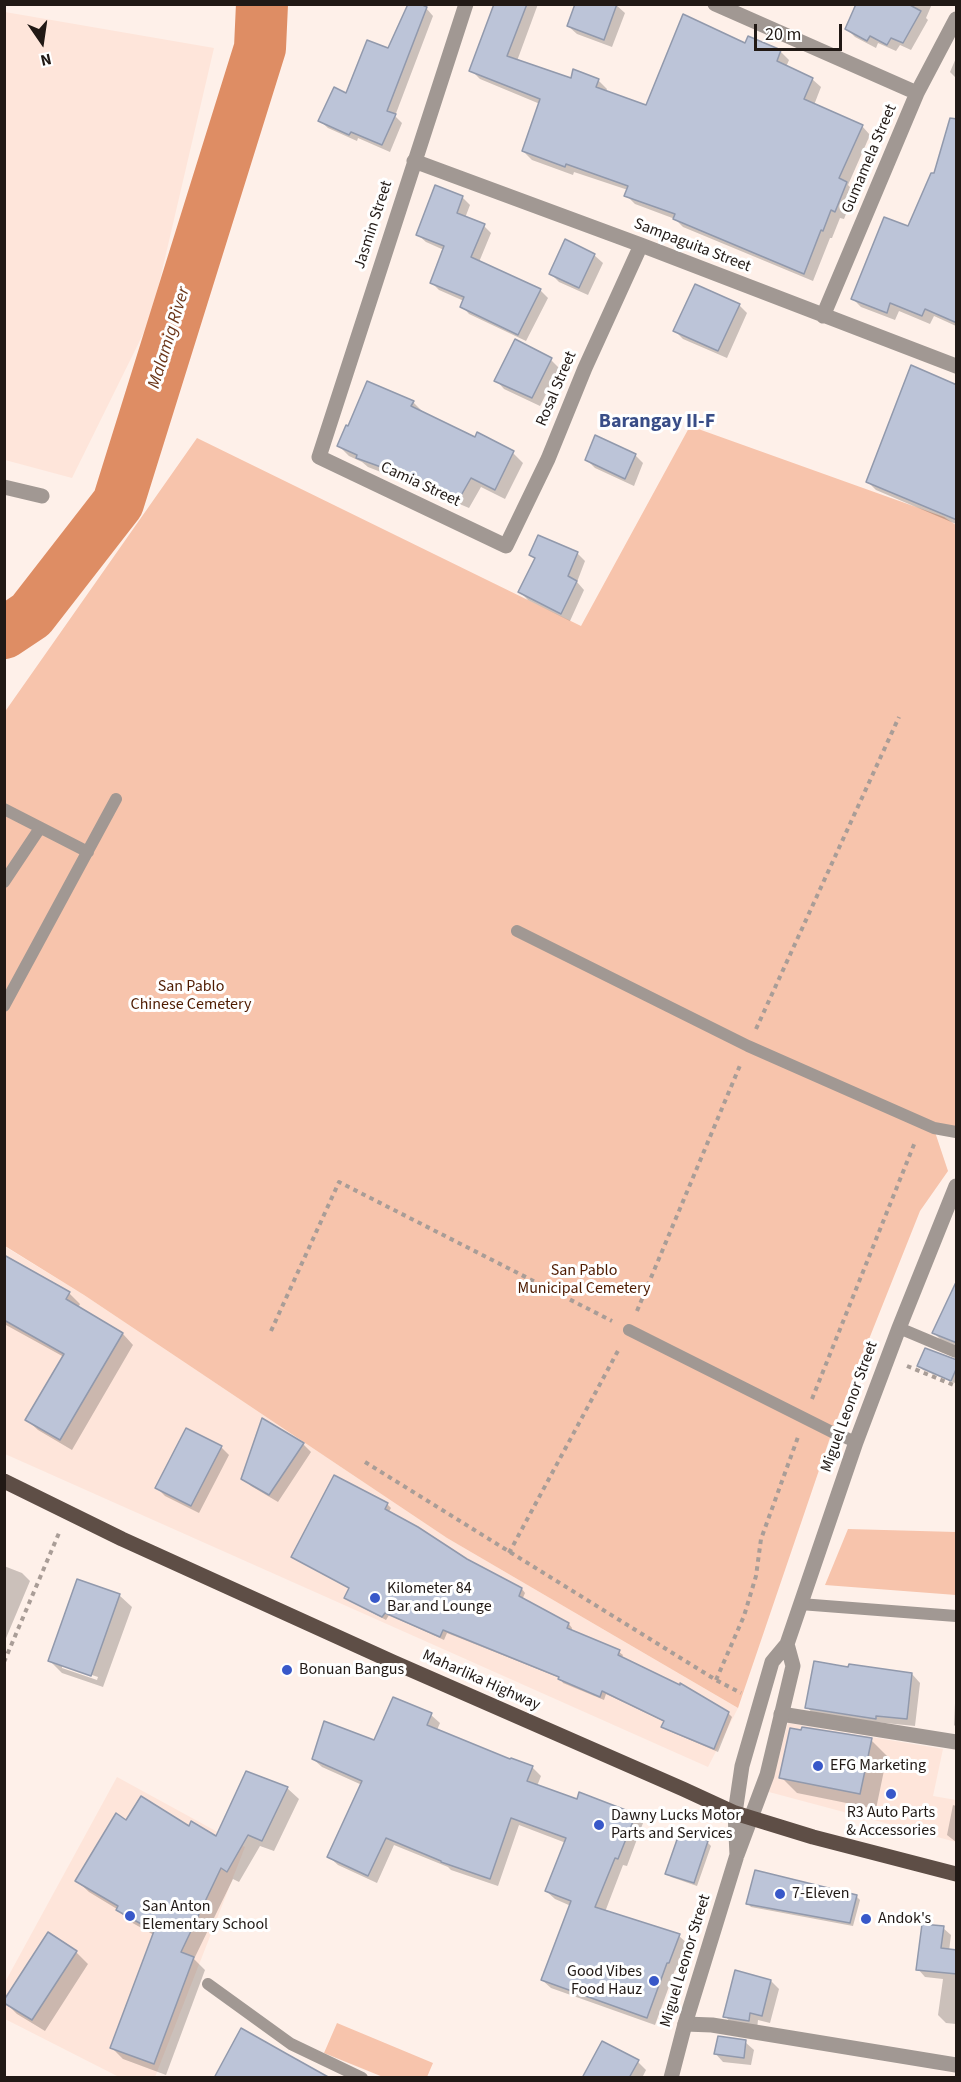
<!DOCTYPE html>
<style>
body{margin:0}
#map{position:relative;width:961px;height:2082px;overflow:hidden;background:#fef0e9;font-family:"Source Sans 3",sans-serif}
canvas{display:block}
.frame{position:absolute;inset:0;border:6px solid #211915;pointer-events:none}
.north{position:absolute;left:12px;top:12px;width:60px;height:60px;-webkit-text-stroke:4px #fff;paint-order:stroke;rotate:167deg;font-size:16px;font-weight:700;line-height:24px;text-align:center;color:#211915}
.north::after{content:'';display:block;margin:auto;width:21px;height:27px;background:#211915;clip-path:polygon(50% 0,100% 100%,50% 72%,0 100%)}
.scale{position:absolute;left:754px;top:24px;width:88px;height:27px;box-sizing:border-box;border:3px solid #211915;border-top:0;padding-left:8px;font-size:18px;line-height:21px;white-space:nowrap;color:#211915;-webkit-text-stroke:4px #fff;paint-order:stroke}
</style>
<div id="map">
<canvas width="961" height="2082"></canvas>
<div class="frame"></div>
<div class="north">N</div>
<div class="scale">20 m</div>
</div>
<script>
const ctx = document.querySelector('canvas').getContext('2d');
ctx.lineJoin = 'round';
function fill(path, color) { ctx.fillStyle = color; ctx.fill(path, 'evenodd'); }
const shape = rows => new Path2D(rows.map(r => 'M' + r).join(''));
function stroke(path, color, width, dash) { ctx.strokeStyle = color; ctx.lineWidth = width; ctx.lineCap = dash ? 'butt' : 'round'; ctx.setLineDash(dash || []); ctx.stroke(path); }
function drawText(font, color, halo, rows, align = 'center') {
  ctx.font = font + ' "Source Sans 3",sans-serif'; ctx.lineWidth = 6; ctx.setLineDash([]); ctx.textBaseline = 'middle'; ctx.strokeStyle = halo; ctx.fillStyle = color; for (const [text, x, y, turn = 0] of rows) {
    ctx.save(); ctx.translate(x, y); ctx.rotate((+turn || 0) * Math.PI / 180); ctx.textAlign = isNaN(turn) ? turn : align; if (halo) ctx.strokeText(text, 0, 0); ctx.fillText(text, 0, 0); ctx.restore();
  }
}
fill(shape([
 [5,12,214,48,151,318,72,478,5,460],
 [4,1246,84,1295,447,1538,738,1708,708,1767,5,1454],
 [788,1723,943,1749,933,1796,956,1800,956,1842,769,1792],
 [117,1777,245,1847,155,2077,119,2077,5,2019,4,1984]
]), '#fee5da');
fill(shape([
 [690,426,944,517,956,525,956,1132,934,1129,948,1171,920,1211,832,1432,738,1708,447,1538,84,1295,5,1246,4,713,197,438,581,626],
 [848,1529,956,1532,956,1595,825,1585],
 [337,2023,433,2063,427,2077,383,2077,324,2053]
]), '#f7c4ac');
fill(shape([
 [495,4,538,4,517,61,572,79,598,80,607,89,606,92,647,107,746,45,780,51,789,60,786,67,812,79,821,87,814,105,862,126,870,135,848,185,855,192,844,219,840,218,832,238,830,238,813,281,683,227,675,219,635,204,626,195,628,190,574,172,573,175,532,160,523,151,540,104,480,79,471,70],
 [615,4,625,13,612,47,577,34,568,26],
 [858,4,932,4,926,18,928,20,911,50,900,45,896,51,878,43,876,48,855,37,847,29],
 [426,8,433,16,395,116,402,123,390,152,358,138,357,141,328,128,320,121,347,95],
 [956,58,956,78,950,72],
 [956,132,956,326,934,316,930,324,899,311,895,320,861,307,852,298,909,228],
 [462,197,470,205,465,218,484,226,491,233,479,262,540,290,548,298,526,341,469,314,462,306,464,301,439,290,432,283,444,250,426,242,418,235],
 [594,255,603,263,588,295,559,282,551,274],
 [739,305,747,313,727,358,683,339,675,331],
 [551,360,559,368,540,406,504,389,496,380],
 [956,387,956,524,876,490,867,481],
 [413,402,423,412,476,439,478,434,513,453,523,463,505,499,481,487,469,508,391,475,391,476,368,467,362,462,349,456,339,446],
 [635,455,643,463,634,486,595,468,587,460],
 [577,553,585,561,577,582,584,590,570,621,528,600,520,592,535,559,531,555],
 [4,1256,69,1293,80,1304,78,1308,123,1334,133,1345,72,1450,38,1430,27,1420,64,1357,6,1325,4,1328],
 [956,1284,956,1348,944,1343,934,1333],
 [956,1361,956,1379,955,1383,923,1370,919,1366],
 [303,1444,311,1452,278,1502,251,1486,243,1478],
 [221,1447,229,1455,199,1513,165,1496,157,1488],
 [387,1504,391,1508,388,1513,467,1560,522,1589,525,1593,522,1600,569,1624,572,1628,571,1632,619,1652,623,1655,621,1659,728,1713,732,1717,718,1752,667,1730,663,1727,665,1722,606,1694,604,1700,563,1683,560,1678,447,1633,444,1640,389,1615,386,1620,350,1601,346,1597,350,1589,293,1557],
 [4,1566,22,1573,30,1581,4,1643],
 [119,1595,132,1607,103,1687,62,1673,50,1661],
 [62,1665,98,1677,97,1680,62,1668],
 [850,1668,912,1674,920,1683,915,1726,815,1716,807,1707],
 [956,1681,956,1727,954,1725],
 [394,1699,431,1715,440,1723,437,1730,511,1761,532,1767,541,1776,537,1786,577,1801,635,1815,643,1823,627,1866,623,1865,605,1912,679,1936,688,1944,678,1971,675,1970,655,2025,551,1988,542,1980,571,1906,555,1899,546,1891,566,1843,519,1825,498,1886,451,1870,448,1867,394,1845,377,1883,338,1865,329,1857,362,1785,322,1767,313,1759,375,1742],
 [871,1740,887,1756,876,1809,797,1793,781,1777],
 [287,1788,299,1799,274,1851,260,1846,239,1882,233,1879,194,1959,205,1970,166,2075,123,2059,112,2048,154,1935,129,1921,117,1909,89,1892,77,1881,127,1822,189,1828,216,1838],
 [953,1805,956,1806,956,1842,947,1835],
 [707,1842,711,1846,697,1886,671,1877,667,1873],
 [856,1896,860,1900,853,1926,751,1907,747,1903],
 [943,1928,951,1935,949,1951,956,1952,956,2024,946,2023,938,2015,943,1979,925,1977,918,1969],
 [76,1952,88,1964,45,2031,17,2014,5,2002],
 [771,1981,779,1989,770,2023,758,2020,757,2029,733,2025,725,2016],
 [745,2042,754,2050,751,2065,723,2062,715,2053],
 [638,2062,646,2070,642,2078,584,2078]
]), '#0003');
stroke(shape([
 [4,633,31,615,118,503,260,48,262,4]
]), '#de8d64', 52);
const building = shape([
 [408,4,420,4,427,7,387,111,396,114,382,145,351,132,349,135,318,121,334,87,346,93,367,40,388,48,408,4],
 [494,4,527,4,507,56,571,78,573,69,599,79,596,87,646,105,683,14,745,43,748,36,781,50,777,61,813,78,804,99,863,125,839,178,847,182,835,212,831,210,823,231,821,230,804,274,673,219,675,214,624,196,628,186,566,164,565,167,522,151,540,99,469,71,494,4],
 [575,4,617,4,604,40,567,26,575,4],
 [856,4,908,4,921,11,903,43,891,38,887,45,870,36,867,41,845,29,856,4],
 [950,118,957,119,957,323,925,309,922,316,890,303,887,313,851,299,884,217,908,226,931,173,934,173,950,118],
 [435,185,463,196,457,213,485,224,471,257,541,289,518,335,460,307,464,297,430,283,444,246,416,235,435,185],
 [565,239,595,254,579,288,549,274,565,239],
 [695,284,740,304,718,351,673,331,695,284],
 [515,339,552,358,532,398,494,381,515,339],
 [911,365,957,385,957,520,866,482,911,365],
 [367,381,414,401,411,406,475,437,477,432,514,451,495,490,471,478,459,499,381,466,381,467,356,458,357,455,337,446,346,425,348,426,367,381],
 [595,435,636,454,625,479,585,460,595,435],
 [538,535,578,552,568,576,577,581,561,614,518,592,535,558,529,555,538,535],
 [4,1255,70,1292,66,1299,123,1333,60,1440,25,1420,64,1354,4,1320,4,1255],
 [957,1280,957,1343,932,1333,957,1280],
 [925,1348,957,1360,957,1367,951,1381,917,1366,925,1348],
 [262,1418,304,1443,269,1495,241,1479,262,1418],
 [186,1428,222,1446,191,1506,155,1488,186,1428],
 [334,1475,388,1503,385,1509,418,1527,467,1559,522,1588,519,1596,569,1623,567,1628,620,1650,618,1655,680,1685,680,1683,729,1712,714,1749,661,1727,664,1721,602,1691,600,1697,558,1679,559,1677,443,1630,440,1637,385,1613,382,1617,344,1598,349,1588,291,1557,334,1475],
 [77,1579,120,1594,91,1676,48,1661,77,1579],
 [814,1661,848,1667,849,1664,912,1673,907,1719,876,1716,876,1719,805,1708,814,1661],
 [393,1697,432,1713,427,1725,510,1759,511,1758,533,1766,527,1781,577,1799,579,1792,636,1814,618,1859,615,1858,595,1907,680,1934,669,1963,667,1963,647,2018,541,1980,571,1901,545,1891,566,1838,511,1818,490,1879,441,1862,441,1861,386,1838,368,1876,327,1857,362,1781,312,1759,324,1721,374,1740,393,1697],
 [802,1727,872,1738,860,1794,779,1778,790,1728,801,1730,802,1727],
 [246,1771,288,1787,262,1841,248,1835,227,1872,221,1868,181,1952,194,1957,154,2064,110,2048,154,1931,116,1910,118,1906,75,1881,116,1813,126,1820,141,1796,189,1826,191,1821,216,1836,246,1771],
 [680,1831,708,1841,694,1883,665,1874,680,1831],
 [755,1870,857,1895,850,1923,746,1904,755,1870],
 [922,1924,944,1926,941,1948,957,1950,957,1974,916,1970,922,1924],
 [48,1932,77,1951,32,2020,4,2003,4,2000,48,1932],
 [735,1970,771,1980,762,2016,750,2013,749,2021,723,2017,735,1970],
 [241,2028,287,2054,330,2078,214,2078,241,2028],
 [718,2036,746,2040,744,2058,714,2054,718,2036],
 [602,2041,639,2060,629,2078,582,2078,602,2041]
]);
fill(building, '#bcc4d8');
stroke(building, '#9199ac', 1.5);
stroke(shape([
 [756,1029,899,717],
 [637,1311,741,1063],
 [271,1331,339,1182,612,1321],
 [907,1366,956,1386],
 [812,1399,915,1142],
 [365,1462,716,1680,741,1693],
 [509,1553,620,1347],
 [4,1662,59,1533],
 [716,1680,744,1616,756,1576,761,1539,798,1437]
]), '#a99d97', 4, [4.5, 4.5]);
stroke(shape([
 [4,809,88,852],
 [4,882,40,828],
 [517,931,748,1046,934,1128,956,1132],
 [4,1006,116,799],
 [899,1328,956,1352],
 [629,1330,832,1432,856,1442],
 [800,1604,956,1616],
 [208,1984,291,2044,362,2078]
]), '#a19893', 12);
stroke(shape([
 [466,4,319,457,506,546,548,459,585,368,641,245],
 [715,4,917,93],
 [414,161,641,245,956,366],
 [823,316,917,93,956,19],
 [4,487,42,496],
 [781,1714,956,1742],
 [685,2024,712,2025,956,2065]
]), '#a19893', 15);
stroke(shape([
 [737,1855,735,1813,742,1766,772,1662,787,1644,856,1442,899,1328,956,1186],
 [671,2078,685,2024,737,1855,767,1775,793,1666,787,1644]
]), '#a19893', 15);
stroke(shape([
 [4,1481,122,1539,393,1662,683,1789,735,1813,813,1837,956,1874]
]), '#5e4e46', 15);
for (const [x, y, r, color] of [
 [375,1598,6,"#3858c9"],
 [287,1670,6,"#3858c9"],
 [818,1766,6,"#3858c9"],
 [891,1794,6,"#3858c9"],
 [599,1825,6,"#3858c9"],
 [780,1894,6,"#3858c9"],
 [130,1916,6,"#3858c9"],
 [866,1919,6,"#3858c9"],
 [654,1981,6,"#3858c9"]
]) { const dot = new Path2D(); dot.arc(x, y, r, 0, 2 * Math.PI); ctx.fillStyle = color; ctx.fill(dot); stroke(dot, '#fff', 2); }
drawText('16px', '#211915', '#fff', [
 ["Gumamela Street",870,159,-67],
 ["Jasmin Street",374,225,-72],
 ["Sampaguita Street",692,246,21],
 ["Rosal Street",557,389,-67],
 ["Camia Street",420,485,25],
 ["Miguel Leonor Street",850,1407,-70],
 ["Maharlika Highway",481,1681,24],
 ["Miguel Leonor Street",686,1961,-73]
]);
drawText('16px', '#4e1b00', '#fff', [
 ["San Pablo",191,987],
 ["Chinese Cemetery",191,1005],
 ["San Pablo",584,1271],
 ["Municipal Cemetery",584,1289]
]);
drawText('16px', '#211915', '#fff', [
 ["Kilometer 84",387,1589],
 ["Bar and Lounge",387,1607],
 ["Bonuan Bangus",299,1670],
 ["EFG Marketing",830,1766],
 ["R3 Auto Parts",891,1813,"center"],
 ["& Accessories",891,1831,"center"],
 ["Dawny Lucks Motor",611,1816],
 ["Parts and Services",611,1834],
 ["7-Eleven",792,1894],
 ["San Anton",142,1907],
 ["Elementary School",142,1925],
 ["Andok's",878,1919],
 ["Good Vibes",642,1972,"right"],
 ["Food Hauz",642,1990,"right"]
], 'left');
drawText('italic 18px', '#6b3619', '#fff', [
 ["Malamig River",170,338,-73]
]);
drawText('bold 20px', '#394d87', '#fff', [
 ["Barangay II-F",657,423]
]);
</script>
